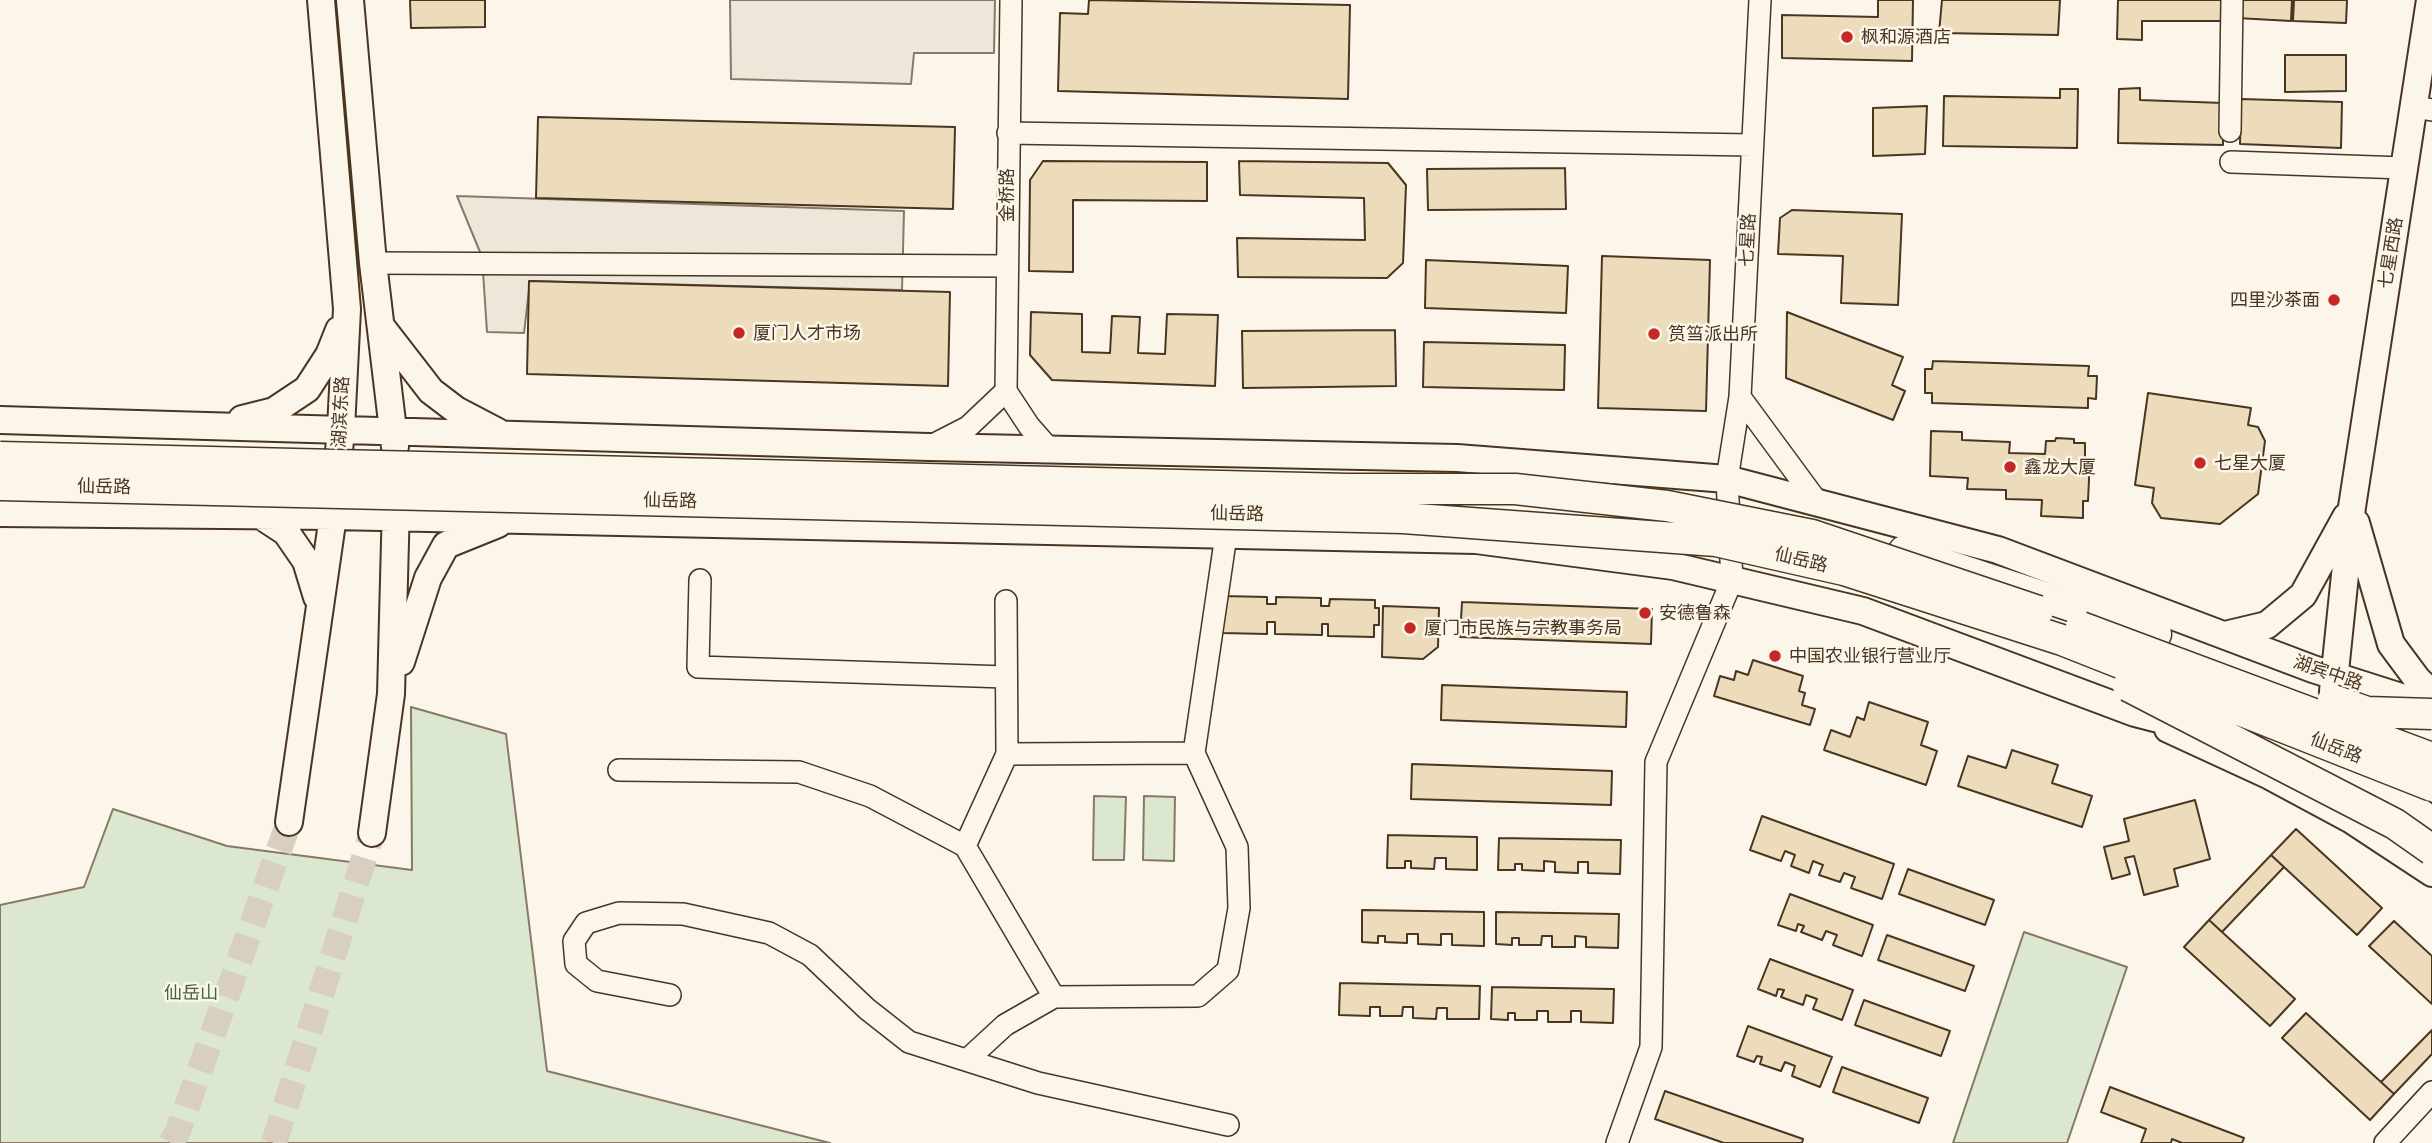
<!DOCTYPE html>
<meta charset="utf-8">
<style>
body{margin:0}
canvas{display:block;background:#fbf6e9}
</style>
<canvas width="2432" height="1143"></canvas>
<script>
const ctx = document.querySelector('canvas').getContext('2d');
ctx.lineJoin = 'round';
function fill(path, color) { ctx.fillStyle = color; ctx.fill(path, 'evenodd'); }
const shape = rows => new Path2D(rows.map(r => 'M' + r).join(''));
function stroke(path, color, width, dash) { ctx.strokeStyle = color; ctx.lineWidth = width; ctx.lineCap = dash ? 'butt' : 'round'; ctx.setLineDash(dash || []); ctx.stroke(path); }
function drawText(font, color, halo, rows, align = 'center') {
  ctx.font = font + ' "Public Sans","Noto Sans SC",sans-serif'; ctx.lineWidth = 5; ctx.setLineDash([]); ctx.textBaseline = 'middle'; ctx.strokeStyle = halo; ctx.fillStyle = color; for (const [text, x, y, turn = 0] of rows) {
    ctx.save(); ctx.translate(x, y); ctx.rotate((+turn || 0) * Math.PI / 180); ctx.textAlign = isNaN(turn) ? turn : align; if (halo) ctx.strokeText(text, 0, 0); ctx.fillText(text, 0, 0); ctx.restore();
  }
}
const green = shape([
 [411,707,506,734,547,1071,830,1143,0,1143,0,905,84,887,113,809,227,846,412,870,411,707],
 [1094,796,1126,797,1124,860,1093,860,1094,796],
 [1144,796,1175,797,1174,861,1143,860,1144,796],
 [2024,932,2127,967,2067,1143,1953,1143,2024,932]
]);
fill(green, '#dce7d0');
stroke(green, '#887966', 2);
const parking = shape([
 [730,0,995,0,994,53,914,53,911,84,731,79,730,0],
 [457,196,904,211,902,290,530,281,524,333,487,332,482,257,457,196]
]);
fill(parking, '#ede7d9');
stroke(parking, '#887966', 2);
const building = shape([
 [410,0,485,0,485,27,411,28,410,0],
 [1089,0,1350,5,1348,99,1058,91,1060,13,1088,14,1089,0],
 [1878,0,1913,0,1912,61,1782,58,1782,15,1878,17,1878,0],
 [2060,0,2058,35,1939,33,1942,0,2060,0],
 [2118,0,2221,0,2221,21,2142,21,2142,40,2117,39,2118,0],
 [2238,0,2292,0,2291,21,2237,18,2238,0],
 [2294,0,2347,0,2346,23,2293,21,2294,0],
 [2285,55,2346,55,2346,91,2285,92,2285,55],
 [2140,88,2140,100,2223,103,2223,145,2118,143,2119,89,2140,88],
 [2060,89,2078,89,2077,148,1943,146,1944,96,2060,98,2060,89],
 [2241,99,2342,102,2341,148,2240,144,2241,99],
 [1927,106,1925,154,1873,156,1873,108,1927,106],
 [538,117,955,127,953,209,536,198,538,117],
 [1043,161,1207,162,1207,201,1073,200,1073,272,1029,271,1030,180,1043,161],
 [1239,161,1388,163,1406,185,1403,263,1387,278,1238,277,1237,238,1365,240,1364,198,1240,195,1239,161],
 [1565,168,1566,209,1428,210,1427,169,1565,168],
 [1792,210,1902,214,1898,305,1841,303,1843,256,1778,254,1780,218,1792,210],
 [1602,256,1710,260,1706,411,1598,408,1602,256],
 [1426,260,1568,266,1566,313,1425,308,1426,260],
 [529,281,950,292,948,386,527,374,529,281],
 [1031,312,1082,314,1082,352,1110,353,1112,316,1140,317,1138,353,1165,354,1167,314,1218,315,1215,386,1052,380,1030,355,1031,312],
 [1787,312,1903,357,1892,385,1905,391,1893,420,1786,378,1787,312],
 [1395,330,1396,386,1243,388,1242,331,1395,330],
 [1424,342,1565,345,1564,390,1423,387,1424,342],
 [1933,361,2089,366,2088,376,2097,376,2096,399,2088,398,2088,408,1932,403,1932,393,1925,393,1925,369,1932,369,1933,361],
 [2148,393,2251,408,2248,425,2258,427,2265,441,2258,494,2220,524,2161,518,2152,503,2154,488,2135,485,2148,393],
 [1931,431,1962,432,1962,440,2010,442,2009,453,2045,454,2046,441,2055,441,2056,438,2074,439,2074,443,2085,443,2085,458,2090,458,2088,501,2083,501,2083,518,2041,516,2042,500,2006,499,2006,490,1967,489,1968,478,1930,476,1931,431],
 [1223,596,1267,597,1267,604,1276,604,1276,597,1321,598,1321,606,1329,606,1330,599,1375,600,1375,608,1379,608,1379,625,1374,625,1374,637,1328,636,1328,624,1322,624,1322,635,1275,634,1275,622,1267,622,1267,634,1222,633,1223,596],
 [1462,602,1652,609,1651,644,1460,637,1462,602],
 [1383,606,1439,608,1438,647,1423,659,1382,657,1383,606],
 [1753,660,1803,676,1799,691,1805,693,1802,705,1815,709,1810,725,1714,696,1720,676,1734,680,1736,671,1748,675,1753,660],
 [1442,685,1627,692,1626,727,1441,720,1442,685],
 [1869,702,1928,722,1921,745,1937,751,1926,785,1824,750,1831,730,1850,737,1857,717,1864,720,1869,702],
 [2012,750,2058,765,2052,783,2092,796,2082,827,1958,786,1968,756,2006,768,2012,750],
 [1412,764,1612,771,1611,805,1411,799,1412,764],
 [2195,800,2210,859,2174,869,2178,886,2144,895,2134,856,2125,858,2130,874,2112,879,2104,847,2129,841,2124,819,2195,800],
 [1762,816,1894,864,1882,899,1851,888,1855,877,1844,873,1840,882,1819,875,1823,865,1813,861,1809,873,1791,866,1795,855,1785,851,1781,861,1750,850,1762,816],
 [2296,829,2382,908,2357,935,2271,855,2296,829],
 [1388,835,1477,837,1477,870,1446,869,1446,858,1435,858,1434,869,1411,868,1411,861,1405,861,1405,868,1387,868,1388,835],
 [1499,838,1621,840,1620,874,1588,873,1588,862,1578,862,1578,873,1555,872,1555,862,1544,861,1544,871,1522,870,1522,864,1515,864,1515,870,1498,870,1499,838],
 [2271,855,2284,867,2222,932,2209,920,2271,855],
 [1908,869,1994,900,1985,925,1899,894,1908,869],
 [1790,894,1873,925,1862,956,1833,945,1837,935,1826,931,1822,940,1801,932,1804,926,1798,924,1796,931,1778,925,1790,894],
 [1362,910,1484,912,1484,946,1452,945,1452,934,1441,934,1441,945,1418,944,1418,934,1407,934,1407,943,1385,942,1385,936,1378,936,1378,943,1362,942,1362,910],
 [1496,912,1619,914,1618,948,1586,947,1586,937,1575,936,1575,947,1552,947,1552,936,1542,936,1541,945,1519,945,1519,938,1512,938,1512,945,1496,944,1496,912],
 [2209,920,2295,999,2270,1026,2184,947,2209,920],
 [2394,921,2432,956,2432,1004,2369,946,2394,921],
 [1887,935,1974,966,1965,991,1878,960,1887,935],
 [1770,959,1853,990,1842,1020,1813,1009,1817,999,1806,995,1803,1005,1781,997,1784,990,1778,989,1776,996,1758,989,1770,959],
 [1340,983,1480,986,1479,1019,1447,1019,1447,1008,1437,1008,1436,1019,1413,1018,1413,1007,1403,1007,1402,1016,1380,1016,1380,1007,1370,1007,1370,1016,1339,1015,1340,983],
 [1492,987,1614,989,1613,1023,1581,1022,1581,1011,1571,1011,1571,1022,1548,1022,1548,1011,1537,1011,1537,1020,1515,1020,1515,1013,1508,1013,1508,1020,1491,1019,1492,987],
 [1864,1000,1950,1031,1941,1056,1855,1025,1864,1000],
 [2306,1013,2394,1094,2370,1120,2282,1038,2306,1013],
 [1748,1026,1832,1057,1820,1087,1792,1076,1795,1066,1785,1062,1781,1071,1760,1064,1762,1057,1757,1056,1754,1062,1737,1056,1748,1026],
 [2432,1030,2432,1054,2394,1094,2381,1082,2432,1030],
 [1842,1067,1928,1098,1919,1123,1833,1092,1842,1067],
 [2110,1087,2244,1138,2242,1143,2182,1143,2172,1139,2171,1143,2141,1143,2146,1129,2101,1112,2110,1087],
 [1665,1091,1803,1139,1802,1143,1724,1143,1655,1119,1665,1091]
]);
fill(building, '#ecdcbc');
stroke(building, '#4a3520', 2);
stroke(shape([
 [171,1143,178,1131,289,822],
 [274,1143,372,833]
]), '#d8cfc1', 26, [26, 13]);
const minor = shape([
 [2414,107,2432,110],
 [2230,131,2232,0],
 [1008,133,1752,145],
 [2231,162,2404,168],
 [373,263,1007,266],
 [1006,391,1011,0],
 [1006,391,1029,426,1051,451],
 [1740,397,1818,503],
 [929,447,968,427,1006,391],
 [700,580,698,667,1006,677],
 [1007,754,1194,753],
 [619,770,799,772,870,796,965,846,1054,997,1198,996,1228,970,1239,908,1237,847,1194,753,1226,535],
 [965,846,1007,754,1006,601],
 [670,995,597,981,576,964,574,941,586,923,619,913,683,914,769,933,810,955,867,1009,909,1042,1038,1083,1228,1125],
 [967,1060,1005,1025,1054,997],
 [1617,1143,1651,1047,1656,762,1732,580,1727,479,1740,397,1760,0],
 [2385,1143,2432,1092]
]);
const major = shape([
 [350,0,373,263,395,447],
 [383,329,431,391,456,410,498,432],
 [242,419,274,411,307,389,329,355,339,330],
 [0,420,929,447,1457,458,1727,479,1998,550,2313,669,2432,707],
 [0,513,333,516,1476,540,1673,566,1863,611,2135,713,2193,728],
 [260,515,286,532,306,561,317,597],
 [2356,523,2391,644,2417,679,2432,694],
 [2225,635,2267,625,2303,595,2346,517],
 [401,662,428,578,446,545,498,524],
 [2333,691,2352,507,2430,0],
 [2168,729,2270,776,2350,819,2432,873],
 [2248,740,2287,750,2401,799,2432,820],
 [289,822,333,516,341,429,347,309,321,0],
 [372,833,391,694,396,503]
]);
const highway = shape([
 [1904,551,2156,634]
]);
stroke(minor, '#4a3520', 24);
stroke(major, '#4a3520', 30);
stroke(highway, '#4a3520', 33);
stroke(minor, '#fbf6e9', 21);
stroke(major, '#fbf6e9', 26);
stroke(highway, '#fbf6e9', 30);
const highwayBridge = shape([
 [0,457,1348,489,1515,489,1667,506,1812,535,2038,611],
 [0,485,1403,518,1716,541,1844,570,2062,640,2432,786],
 [2081,627,2432,758],
 [2128,686,2395,824,2432,850],
 [2333,700,2367,712,2432,714]
]);
stroke(highwayBridge, '#4a3520', 33, []);
stroke(highwayBridge, '#fbf6e9', 30);
for (const [x, y, r, color] of [
 [1847,37,7,"#c62828"],
 [2334,300,7,"#c62828"],
 [739,333,7,"#c62828"],
 [1654,334,7,"#c62828"],
 [2200,463,7,"#c62828"],
 [2010,467,7,"#c62828"],
 [1645,613,7,"#c62828"],
 [1410,628,7,"#c62828"],
 [1775,656,7,"#c62828"]
]) { const dot = new Path2D(); dot.arc(x, y, r, 0, 2 * Math.PI); ctx.fillStyle = color; ctx.fill(dot); stroke(dot, '#fbf6e9', 2.5); }
drawText('18px', '#4a3520', '#fbf6e9', [
 ["枫和源酒店",1861,37],
 ["四里沙茶面",2320,300,"right"],
 ["厦门人才市场",753,333],
 ["筼筜派出所",1668,334],
 ["七星大厦",2214,463],
 ["鑫龙大厦",2024,467],
 ["安德鲁森",1659,613],
 ["厦门市民族与宗教事务局",1424,628],
 ["中国农业银行营业厅",1789,656]
], 'left');
drawText('18px', '#4a3520', '#fbf6e9', [
 ["金桥路",1007,195,-90],
 ["七星路",1748,240,-87],
 ["七星西路",2391,253,-81],
 ["湖滨东路",341,412,-87],
 ["仙岳路",104,487,1],
 ["仙岳路",670,501,1],
 ["仙岳路",1237,514,1],
 ["仙岳路",1801,560,13],
 ["湖宾中路",2328,673,19],
 ["仙岳路",2336,748,21]
]);
drawText('18px', '#436837', '#fbf6e9', [
 ["仙岳山",191,993]
]);
</script>
